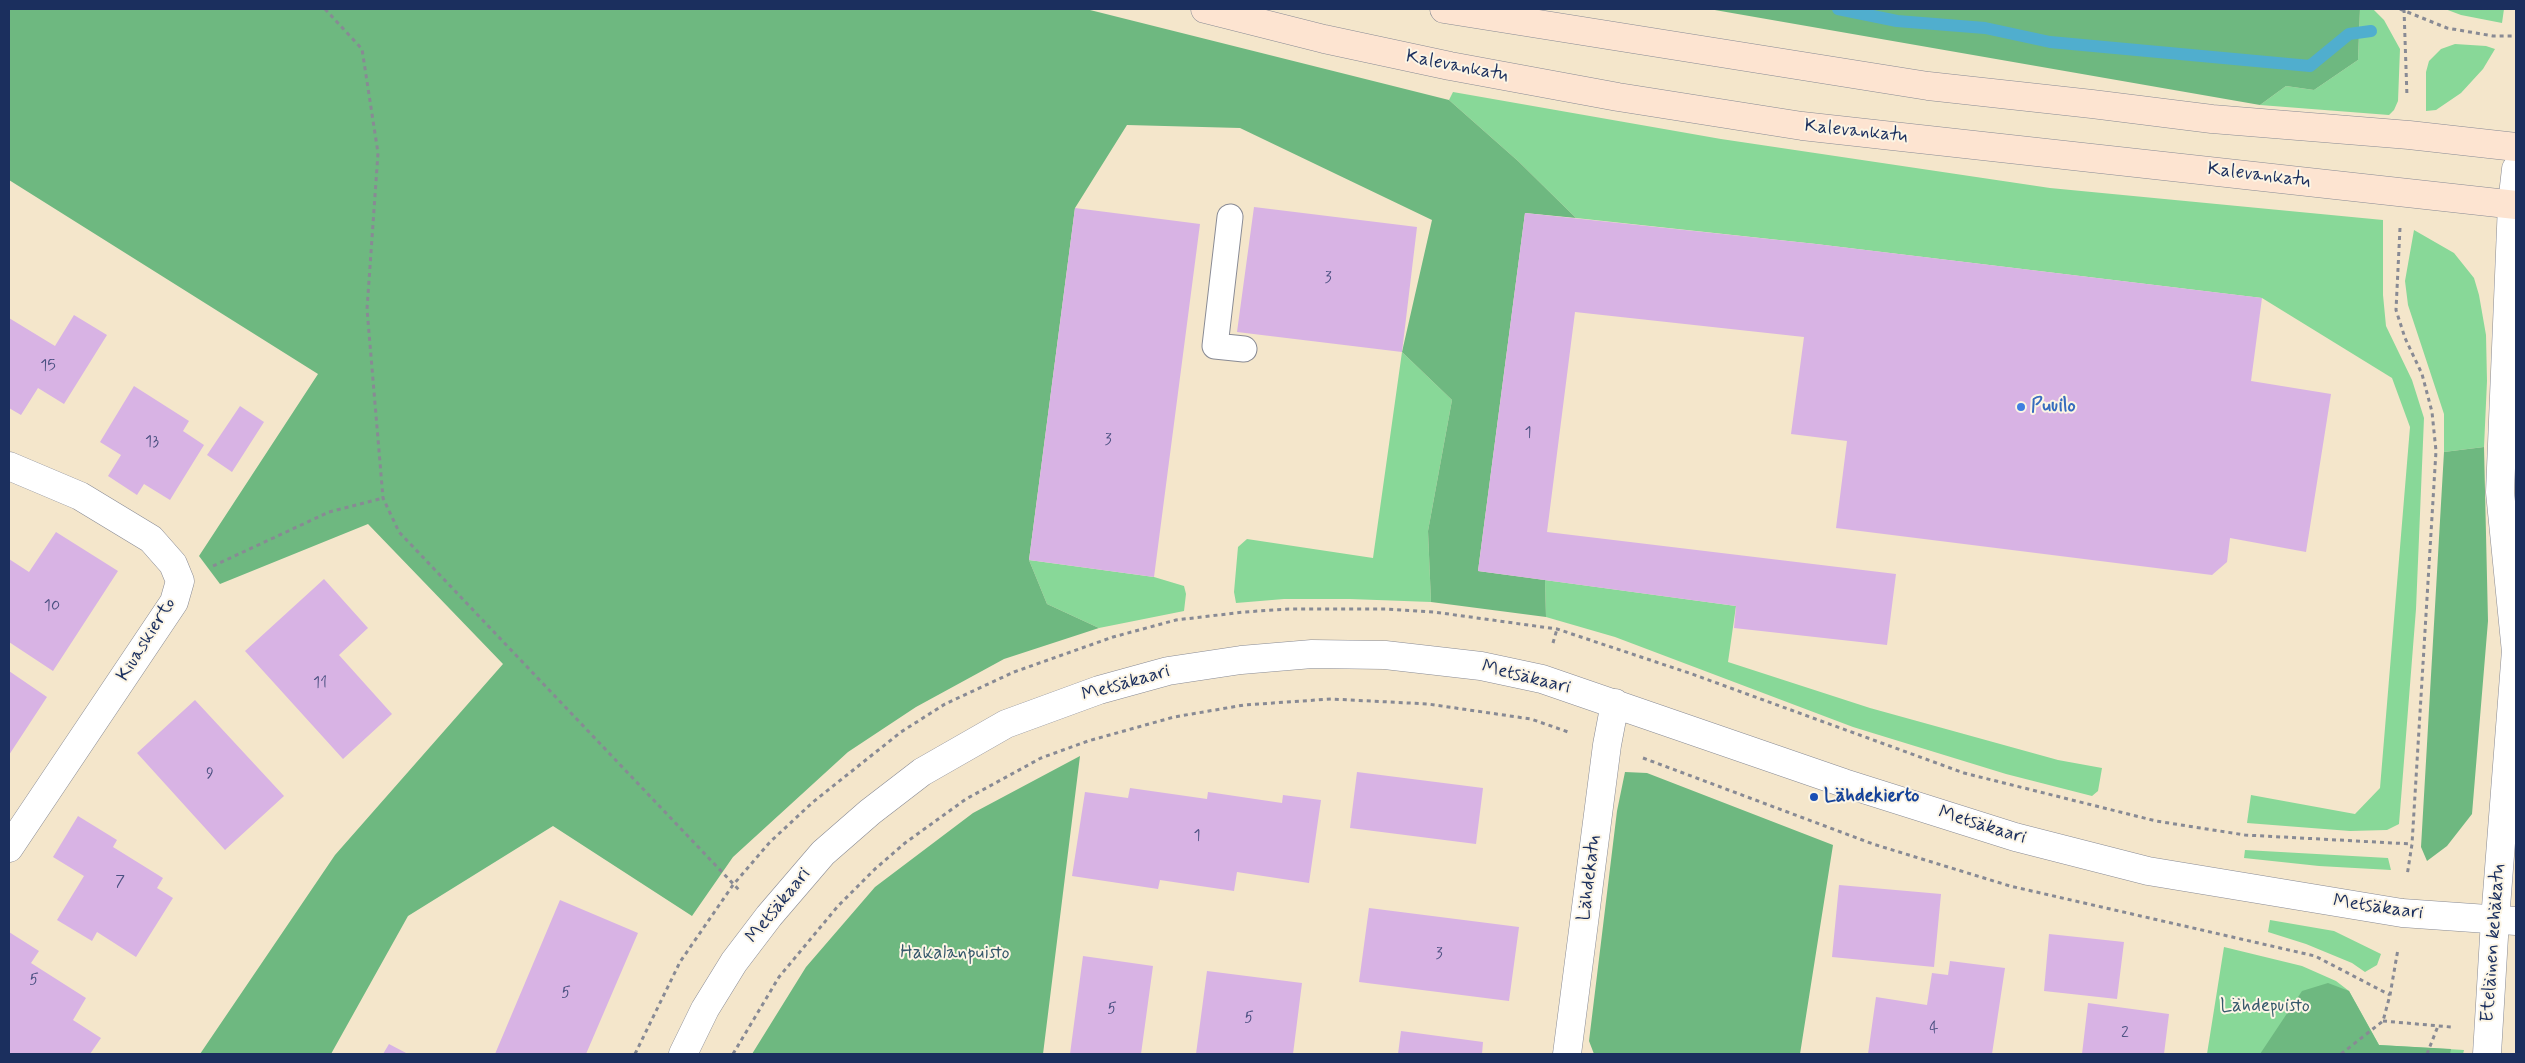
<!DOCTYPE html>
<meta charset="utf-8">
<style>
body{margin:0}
#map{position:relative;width:2525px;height:1063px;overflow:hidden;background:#f4e6cb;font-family:Mynerve,sans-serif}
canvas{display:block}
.frame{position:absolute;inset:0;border:10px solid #1b2f5e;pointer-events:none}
</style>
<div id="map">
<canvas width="2525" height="1063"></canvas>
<div class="frame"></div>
</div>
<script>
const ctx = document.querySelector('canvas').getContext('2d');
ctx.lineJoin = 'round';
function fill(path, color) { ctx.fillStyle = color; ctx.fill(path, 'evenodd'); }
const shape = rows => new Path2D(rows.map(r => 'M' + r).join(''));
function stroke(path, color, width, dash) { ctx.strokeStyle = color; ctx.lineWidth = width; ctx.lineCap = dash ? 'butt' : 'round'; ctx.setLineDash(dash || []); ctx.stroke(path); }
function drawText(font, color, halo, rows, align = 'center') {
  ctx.font = font + ' Mynerve,sans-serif'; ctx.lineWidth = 4; ctx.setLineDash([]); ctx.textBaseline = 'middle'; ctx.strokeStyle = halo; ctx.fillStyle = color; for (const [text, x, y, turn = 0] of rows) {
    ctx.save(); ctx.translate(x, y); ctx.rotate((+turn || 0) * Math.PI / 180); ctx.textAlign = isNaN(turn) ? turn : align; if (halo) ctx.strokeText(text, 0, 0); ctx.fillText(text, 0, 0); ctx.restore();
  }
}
fill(shape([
 [2360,9,2373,9,2384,20,2400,49,2398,101,2394,110,2389,115,2260,105,2286,86,2314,90,2358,60],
 [2445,9,2504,9,2502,23,2461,15],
 [2455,44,2486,46,2495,49,2483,69,2461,93,2436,110,2426,111,2426,72,2429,61,2441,49],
 [1453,92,1721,139,2050,188,2383,220,2383,295,2386,326,2412,380,2424,418,2416,609,2399,824,2387,830,2350,831,2247,823,2251,795,2355,814,2380,788,2410,427,2392,378,2262,298,1816,244,1576,218,1518,161,1449,100],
 [2414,230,2454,253,2474,278,2479,295,2486,335,2487,381,2484,447,2444,452,2444,414,2408,305,2405,281],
 [1402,352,1452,400,1428,531,1431,602,1350,599,1284,599,1236,603,1234,592,1238,547,1247,539,1373,558],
 [1029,560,1154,577,1184,586,1186,594,1184,611,1099,628,1047,604],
 [1545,580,1736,606,1728,662,1870,708,2058,760,2102,768,2098,791,2092,796,2006,774,1853,727,1615,637,1546,617],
 [2245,850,2388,858,2391,870,2319,866,2244,858],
 [2270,920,2334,931,2381,954,2377,965,2365,972,2352,963,2306,944,2268,932],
 [2224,947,2302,966,2336,981,2349,991,2379,1045,2464,1050,2463,1054,2207,1054]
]), '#88d898');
fill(shape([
 [9,9,1086,9,1449,100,1518,161,1576,218,1525,213,1478,571,1545,580,1546,617,1431,602,1428,531,1452,400,1402,352,1432,220,1240,128,1127,125,1075,208,1029,560,1047,604,1099,628,1004,659,916,707,848,752,733,857,692,916,553,826,408,916,331,1054,200,1054,335,855,503,664,368,524,220,584,199,556,318,374,9,180],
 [1709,9,2360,9,2358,60,2314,90,2286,86,2260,105],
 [2484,447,2488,621,2472,814,2447,846,2427,861,2421,847,2444,452],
 [1080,756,1043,1054,752,1054,806,967,875,887,973,813],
 [1625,772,1647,773,1833,845,1800,1054,1594,1054,1589,1041,1617,811],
 [2328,983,2349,991,2379,1045,2451,1049,2450,1054,2260,1054,2302,991]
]), '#6eb880');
stroke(shape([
 [1838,9,1897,21,1985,28,2050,42,2310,66,2349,34,2371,31]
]), '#50aece', 12);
fill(shape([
 [1254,207,1417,227,1402,352,1237,332],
 [1075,208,1200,224,1154,577,1029,560],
 [1525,213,1816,244,2262,298,2251,381,2331,394,2306,552,2230,538,2227,562,2212,575,1836,528,1847,441,1791,434,1804,337,1575,312,1547,532,1896,574,1887,645,1734,628,1736,606,1478,571],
 [74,315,107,335,64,404,38,388,21,415,9,408,9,318,55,346],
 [134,386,189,421,183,431,204,445,170,500,144,484,137,495,108,476,121,455,100,442],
 [240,406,264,422,232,472,207,455],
 [56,532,118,571,53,671,9,642,9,559,29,572],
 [324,579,368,628,339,655,392,714,343,759,245,651],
 [9,671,47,697,9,755],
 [195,700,284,796,225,850,137,753],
 [1357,772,1483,788,1476,844,1350,828],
 [1130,788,1207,799,1208,792,1282,803,1283,795,1321,800,1309,883,1237,872,1234,891,1160,880,1158,889,1072,876,1085,792,1128,798],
 [78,816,117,840,113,847,163,878,157,888,173,898,136,957,97,932,92,941,57,920,84,876,53,857],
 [1839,885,1941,894,1934,967,1832,957],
 [560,900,638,933,586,1054,495,1054],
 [1369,908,1519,927,1509,1001,1359,982],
 [9,932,39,951,31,963,86,998,73,1020,101,1038,90,1054,9,1054],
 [2049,934,2124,942,2117,999,2044,991],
 [1083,956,1153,966,1141,1054,1070,1054],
 [1950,961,2005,968,1992,1054,1868,1054,1876,997,1927,1005,1932,973,1948,975],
 [1207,971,1302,983,1293,1054,1196,1054],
 [2088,1003,2169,1014,2164,1054,2082,1054],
 [1401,1031,1483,1042,1482,1054,1398,1054],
 [389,1044,408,1054,383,1054]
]), '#d8b3e4');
const service = shape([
 [1230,217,1215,346,1244,349]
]);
const minor = shape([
 [9,466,80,496,151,539,173,564,180,581,174,602,9,848],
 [683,1054,705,1009,734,962,769,916,823,853,870,812,922,772,1006,724,1099,690,1168,671,1241,660,1312,654,1385,655,1481,666,1542,679,1844,783,2015,837,2148,871,2402,913,2516,921],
 [1567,1054,1607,745,1615,703]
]);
const tertiary = shape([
 [2516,652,2500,492,2512,204,2516,169],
 [2487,1054,2495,920,2516,650]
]);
const secondary = shape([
 [1205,9,1324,39,1450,66,1618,97,1802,126,2516,205],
 [1444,9,1928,86,2092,104,2212,119,2409,135,2516,147]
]);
stroke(service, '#888a94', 27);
stroke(minor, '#888a94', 29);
stroke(tertiary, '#888a94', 29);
stroke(secondary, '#888a94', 29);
stroke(shape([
 [325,9,362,49,378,153,367,309,383,498,399,532,741,892],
 [2400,9,2447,28,2493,36,2516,36],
 [2404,9,2407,97],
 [2400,228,2396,310,2405,338,2422,374,2432,412,2436,451,2412,844,2407,876],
 [213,566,329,512,383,498],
 [1553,643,1557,629],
 [1643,758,1873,844,2010,886,2315,956,2390,995],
 [2383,1021,2451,1027],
 [635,1054,680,962,733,885,770,842,813,802,901,732,945,704,1014,672,1113,637,1176,620,1244,612,1289,609,1386,609,1434,612,1557,629,1692,674,1964,773,2156,821,2245,835,2412,844],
 [733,1054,779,977,838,906,875,869,905,843,966,799,1041,758,1088,741,1174,717,1244,705,1331,699,1428,704,1531,719,1571,733],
 [2341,1054,2383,1021,2390,995,2398,949],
 [2427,1054,2438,1026]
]), '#888a94', 3, [4, 4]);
stroke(service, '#fff', 25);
stroke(minor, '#fff', 28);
stroke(tertiary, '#fff', 28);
stroke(secondary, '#fde4d1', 28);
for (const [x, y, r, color] of [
 [2021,407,5,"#3f7fe0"],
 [1814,797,5,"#1a4fb4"]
]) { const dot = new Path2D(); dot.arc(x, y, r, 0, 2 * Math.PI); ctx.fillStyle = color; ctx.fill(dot); stroke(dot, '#fcf5e5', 2); }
drawText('16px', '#4a5080', null, [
 ["3",1328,279],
 ["15",48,367],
 ["1",1528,434],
 ["3",1108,441],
 ["13",152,443],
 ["10",52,607],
 ["11",320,684],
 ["9",210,775],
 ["1",1197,837],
 ["7",120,883],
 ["3",1439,955],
 ["5",34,981],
 ["5",566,994],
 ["5",1112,1010],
 ["5",1249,1019],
 ["4",1934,1029],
 ["2",2125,1034]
]);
drawText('19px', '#1b2f5e', '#fcf5e5', [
 ["Kalevankatu",1457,67,11],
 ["Kalevankatu",1856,132,6],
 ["Kalevankatu",2259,176,7],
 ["Kiuaskierto",147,640,-58],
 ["Metsäkaari",1526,678,14],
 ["Metsäkaari",1126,684,-16],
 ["Metsäkaari",1982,826,17],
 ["Lähdekatu",1590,878,-83],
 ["Metsäkaari",779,906,-51],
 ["Metsäkaari",2378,908,8],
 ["Eteläinen kehäkatu",2494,943,-86]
]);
drawText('bold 19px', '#366cbe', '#fcf5e5', [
 ["Puuilo",2031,407]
], 'left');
drawText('bold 19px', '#164399', '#fcf5e5', [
 ["Lähdekierto",1824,797]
], 'left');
drawText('19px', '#36596c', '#fcf5e5', [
 ["Hakalanpuisto",955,954],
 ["Lähdepuisto",2265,1007]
]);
</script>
